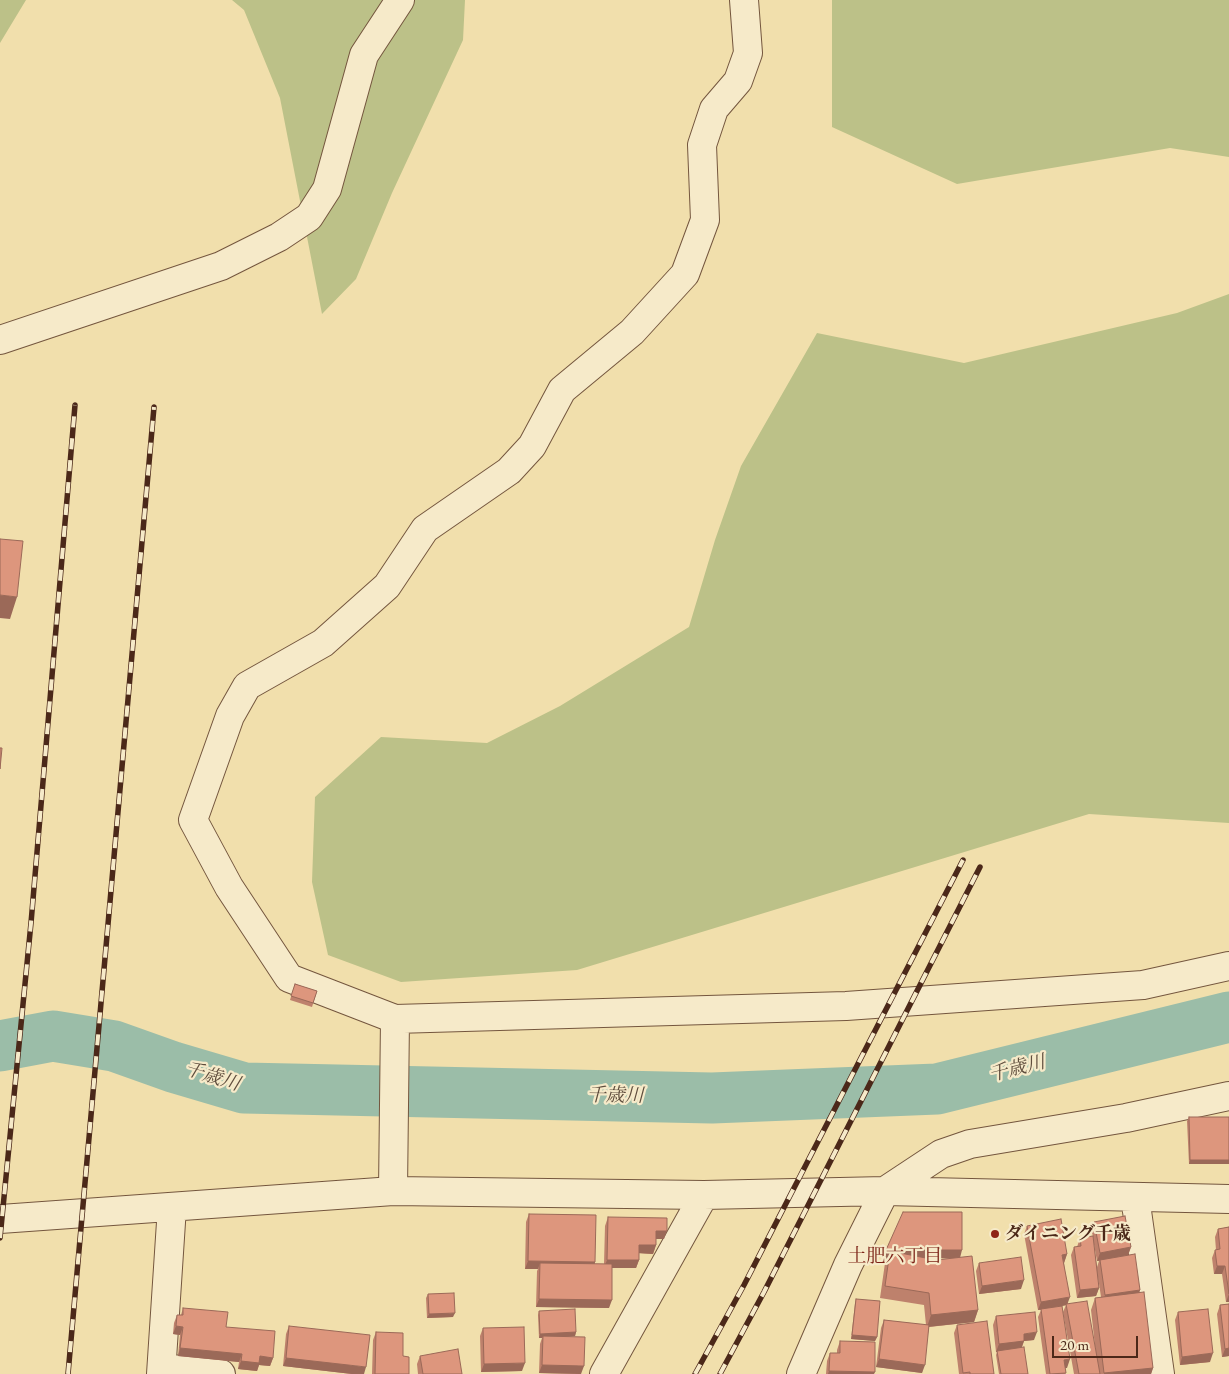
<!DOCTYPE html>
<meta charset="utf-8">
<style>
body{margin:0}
#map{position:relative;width:1229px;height:1374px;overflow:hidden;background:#f1dfac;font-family:"EB Garamond",serif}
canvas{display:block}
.scale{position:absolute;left:1052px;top:1336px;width:86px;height:22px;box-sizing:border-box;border:2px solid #4b2819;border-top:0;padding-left:6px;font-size:15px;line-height:18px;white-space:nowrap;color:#4b2819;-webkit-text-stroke:4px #f6eac9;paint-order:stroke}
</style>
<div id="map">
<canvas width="1229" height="1374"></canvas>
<div class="scale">20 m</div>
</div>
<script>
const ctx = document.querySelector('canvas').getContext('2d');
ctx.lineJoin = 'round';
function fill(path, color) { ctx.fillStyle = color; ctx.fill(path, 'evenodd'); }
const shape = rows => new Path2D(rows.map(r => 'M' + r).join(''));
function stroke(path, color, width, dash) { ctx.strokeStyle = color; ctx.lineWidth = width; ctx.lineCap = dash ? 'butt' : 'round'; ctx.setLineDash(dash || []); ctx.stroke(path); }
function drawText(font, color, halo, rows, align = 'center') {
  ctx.font = font + ' "EB Garamond","Noto Serif JP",serif'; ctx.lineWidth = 4.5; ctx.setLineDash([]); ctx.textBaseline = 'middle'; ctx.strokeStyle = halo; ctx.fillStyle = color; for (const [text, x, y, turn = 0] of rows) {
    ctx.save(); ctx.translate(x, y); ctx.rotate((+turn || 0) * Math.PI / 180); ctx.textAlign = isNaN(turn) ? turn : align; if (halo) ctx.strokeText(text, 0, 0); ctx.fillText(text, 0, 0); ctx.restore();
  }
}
fill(shape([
 [0,0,26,0,0,43],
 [232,0,465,0,463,40,392,193,356,279,322,314,280,98,244,10],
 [832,0,1229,0,1229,157,1170,148,957,184,832,127],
 [1229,294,1229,823,1089,814,577,970,401,982,328,955,312,882,315,797,381,737,487,743,560,706,689,627,715,540,741,466,817,333,964,363,1177,313]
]), '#bcc188');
stroke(shape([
 [0,1046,53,1036,114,1046,173,1067,244,1088,712,1098,937,1089,1229,1017]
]), '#9bbda8', 51);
const minor = shape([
 [0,340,221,266,279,237,309,217,327,189,364,55,400,0],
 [395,1019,846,1006,1143,985,1229,966],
 [393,1191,395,1019,289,978,229,887,193,820,230,716,247,686,323,643,387,586,425,529,509,471,532,446,562,390,632,332,685,274,705,220,702,145,714,109,738,81,748,53,744,0],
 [1135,1197,1160,1374],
 [0,1219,393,1191,704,1195,885,1191,1229,1199],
 [162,1368,221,1374],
 [161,1374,172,1207],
 [604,1374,704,1195],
 [801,1374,848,1265,885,1191,941,1154,970,1144,1126,1118,1229,1096]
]);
stroke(minor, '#74563e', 30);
stroke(minor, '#f6eac9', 28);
const rail = shape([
 [0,1238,31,923,75,405],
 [68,1374,154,407],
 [695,1374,744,1285,963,860],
 [720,1374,764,1292,980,867]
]);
stroke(rail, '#4b2819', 5.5);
stroke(rail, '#f6eac9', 4, [11]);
fill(shape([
 [295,984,317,991,312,1007,290,1000],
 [1189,1117,1229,1117,1229,1164,1189,1164,1187,1121],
 [529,1214,595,1262,595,1264,604,1264,605,1226,608,1217,664,1239,656,1239,656,1245,653,1254,639,1253,639,1260,636,1268,612,1268,609,1308,536,1307,537,1271,538,1269,525,1269,526,1222],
 [1094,1222,1131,1247,1128,1255,1140,1290,1139,1293,1153,1368,1151,1374,1074,1374,1063,1312,1066,1305,1062,1306,1067,1368,1065,1368,1066,1373,1065,1374,1046,1374,1038,1317,1041,1310,1038,1310,1024,1234,1027,1226,1067,1254,1064,1263,1068,1304,1096,1355,1091,1310,1095,1298,1101,1297,1098,1277,1099,1288,1096,1296,1077,1298,1071,1255,1074,1247,1077,1247,1080,1238,1093,1236,1091,1230],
 [1093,1239,1097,1261,1099,1261,1097,1267],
 [1229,1227,1229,1302,1226,1302,1222,1274,1214,1274,1212,1258,1215,1250,1216,1250,1215,1237,1218,1229],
 [886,1250,960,1257,978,1310,974,1322,929,1327,922,1373,876,1367,881,1328,884,1320,926,1325,924,1305,880,1298,885,1263,887,1259,883,1259],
 [929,1258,950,1258,936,1260],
 [979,1263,1021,1289,979,1294,976,1271],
 [428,1294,453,1317,427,1318,426,1298],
 [856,1299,877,1337,875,1341,851,1339,855,1303],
 [1229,1304,1229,1356,1222,1357,1217,1314,1220,1305],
 [183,1308,226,1327,273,1358,270,1366,259,1365,257,1371,238,1369,239,1362,178,1356,180,1335,173,1334,174,1323,177,1315,181,1315],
 [539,1311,576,1332,575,1336,567,1337,581,1374,539,1373,540,1344,542,1338,539,1338,538,1315],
 [1178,1312,1210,1362,1180,1365,1175,1320],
 [996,1316,1034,1340,1024,1341,1022,1347,1028,1374,999,1374,996,1355,997,1352,996,1352,993,1325],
 [957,1325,994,1374,959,1374,954,1333],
 [289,1326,364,1374,352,1374,283,1366,286,1334],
 [483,1328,522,1371,481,1372,480,1336],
 [376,1332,403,1356,409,1374,372,1374,373,1340],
 [840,1341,874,1374,826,1374,827,1361,830,1353,837,1353,837,1350],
 [420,1356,462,1374,418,1374,417,1364]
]), '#be816c');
fill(shape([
 [0,595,17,597,10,619,0,618],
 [1190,1160,1229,1160,1229,1164,1189,1164],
 [656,1231,667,1231,664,1239,653,1239],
 [639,1245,656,1245,653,1254,636,1253],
 [1131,1247,1128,1255,1097,1261,1100,1253],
 [886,1250,962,1250,960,1258,888,1259,890,1251,887,1259,883,1259],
 [1067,1254,1064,1263,1062,1255],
 [607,1260,639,1260,636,1268,604,1268],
 [528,1261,595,1262,592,1270,540,1263,538,1269,525,1269],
 [1217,1266,1225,1266,1222,1274,1214,1274],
 [1024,1280,1021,1289,979,1294,982,1286],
 [1099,1288,1096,1296,1077,1298,1080,1290],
 [1140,1290,1137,1298,1102,1304,1105,1295],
 [1229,1294,1229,1302,1226,1302],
 [1070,1297,1067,1305,1038,1310,1041,1302],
 [539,1299,612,1300,609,1308,536,1307],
 [978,1310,974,1322,927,1327,931,1315],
 [455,1313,453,1317,427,1318,429,1314],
 [176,1326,183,1327,180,1335,173,1334],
 [576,1332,575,1336,543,1338,543,1336,542,1338,539,1338,540,1334],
 [1037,1332,1034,1340,1024,1341,1021,1349,996,1352,999,1344,1024,1334],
 [852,1335,877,1337,875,1341,851,1339],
 [180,1348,242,1354,239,1362,178,1356],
 [1229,1348,1229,1356,1222,1357,1225,1349],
 [1213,1353,1210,1362,1180,1365,1182,1357],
 [260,1356,273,1358,270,1366,259,1365,257,1371,238,1369,241,1361],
 [286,1358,366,1367,364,1374,352,1374,283,1366],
 [879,1359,925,1365,922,1373,876,1367],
 [1070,1359,1067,1368,1061,1368,1064,1360],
 [525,1363,522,1371,481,1372,484,1364],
 [542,1365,584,1366,581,1374,539,1373],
 [1153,1368,1151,1374,1104,1374,1104,1373],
 [829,1371,875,1372,874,1374,828,1374]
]), '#9b6958');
const building = shape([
 [0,539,23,541,17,597,0,595,0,539],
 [0,748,2,748,0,769,0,748],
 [295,984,317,991,313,1003,291,996,295,984],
 [1189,1117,1229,1117,1229,1160,1190,1160,1189,1117],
 [903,1212,962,1212,962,1250,886,1250,903,1212],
 [529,1214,596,1215,595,1262,528,1261,529,1214],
 [1125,1216,1131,1247,1100,1253,1094,1222,1125,1216],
 [608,1217,667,1218,667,1231,656,1231,656,1245,639,1245,639,1260,607,1260,608,1217],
 [1061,1219,1067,1254,1062,1255,1070,1297,1041,1302,1027,1226,1061,1219],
 [1229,1227,1229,1294,1225,1266,1217,1266,1215,1250,1220,1249,1218,1229,1229,1227],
 [1093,1236,1099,1288,1080,1290,1074,1247,1081,1246,1080,1238,1093,1236],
 [890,1251,936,1260,972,1256,978,1310,931,1315,929,1293,885,1286,890,1251],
 [1135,1254,1140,1290,1105,1295,1100,1260,1135,1254],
 [1021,1257,1024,1280,982,1286,979,1263,1021,1257],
 [540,1263,612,1264,612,1300,539,1299,540,1263],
 [1144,1292,1153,1368,1104,1373,1095,1298,1144,1292],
 [454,1293,455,1313,429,1314,428,1294,454,1293],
 [856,1299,880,1301,877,1337,852,1335,856,1299],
 [1087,1301,1100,1374,1079,1374,1066,1304,1087,1301],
 [1229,1304,1229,1348,1225,1349,1220,1305,1229,1304],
 [1062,1306,1070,1359,1064,1360,1066,1373,1050,1374,1041,1309,1062,1306],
 [183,1308,228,1312,226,1327,275,1331,273,1358,260,1356,259,1363,241,1361,242,1354,180,1348,183,1327,176,1326,177,1315,183,1315,183,1308],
 [575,1309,576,1332,540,1334,539,1311,575,1309],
 [1208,1309,1213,1353,1182,1357,1178,1312,1208,1309],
 [1035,1312,1037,1332,1024,1334,1024,1341,999,1344,996,1316,1035,1312],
 [884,1320,929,1325,925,1365,879,1359,884,1320],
 [987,1321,994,1374,970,1374,970,1372,963,1373,957,1325,987,1321],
 [289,1326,370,1335,366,1367,286,1358,289,1326],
 [524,1327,525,1363,484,1364,483,1328,524,1327],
 [376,1332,403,1333,403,1356,409,1357,409,1374,375,1374,376,1332],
 [543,1336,585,1337,584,1366,542,1365,543,1336],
 [840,1341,875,1342,875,1372,829,1371,830,1353,840,1353,840,1341],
 [1024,1347,1028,1374,1001,1374,997,1351,1024,1347],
 [458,1349,462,1374,423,1374,420,1356,458,1349]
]);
fill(building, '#dd967d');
stroke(building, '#9b6958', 1);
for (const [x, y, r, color] of [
 [995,1234,5,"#8f2418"]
]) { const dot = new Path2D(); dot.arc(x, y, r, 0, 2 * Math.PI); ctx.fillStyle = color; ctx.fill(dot); stroke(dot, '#f6eac9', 2); }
drawText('bold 18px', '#4b2819', '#f6eac9', [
 ["ダイニング千歳",1005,1234]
], 'left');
drawText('italic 19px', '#5f4d3d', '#f6eac9', [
 ["千歳川",1017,1069,-14],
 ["千歳川",212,1077,17],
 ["千歳川",615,1096,1]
]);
drawText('19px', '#7a1f14', '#f6eac9', [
 ["土肥六丁目",895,1257]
]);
</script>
